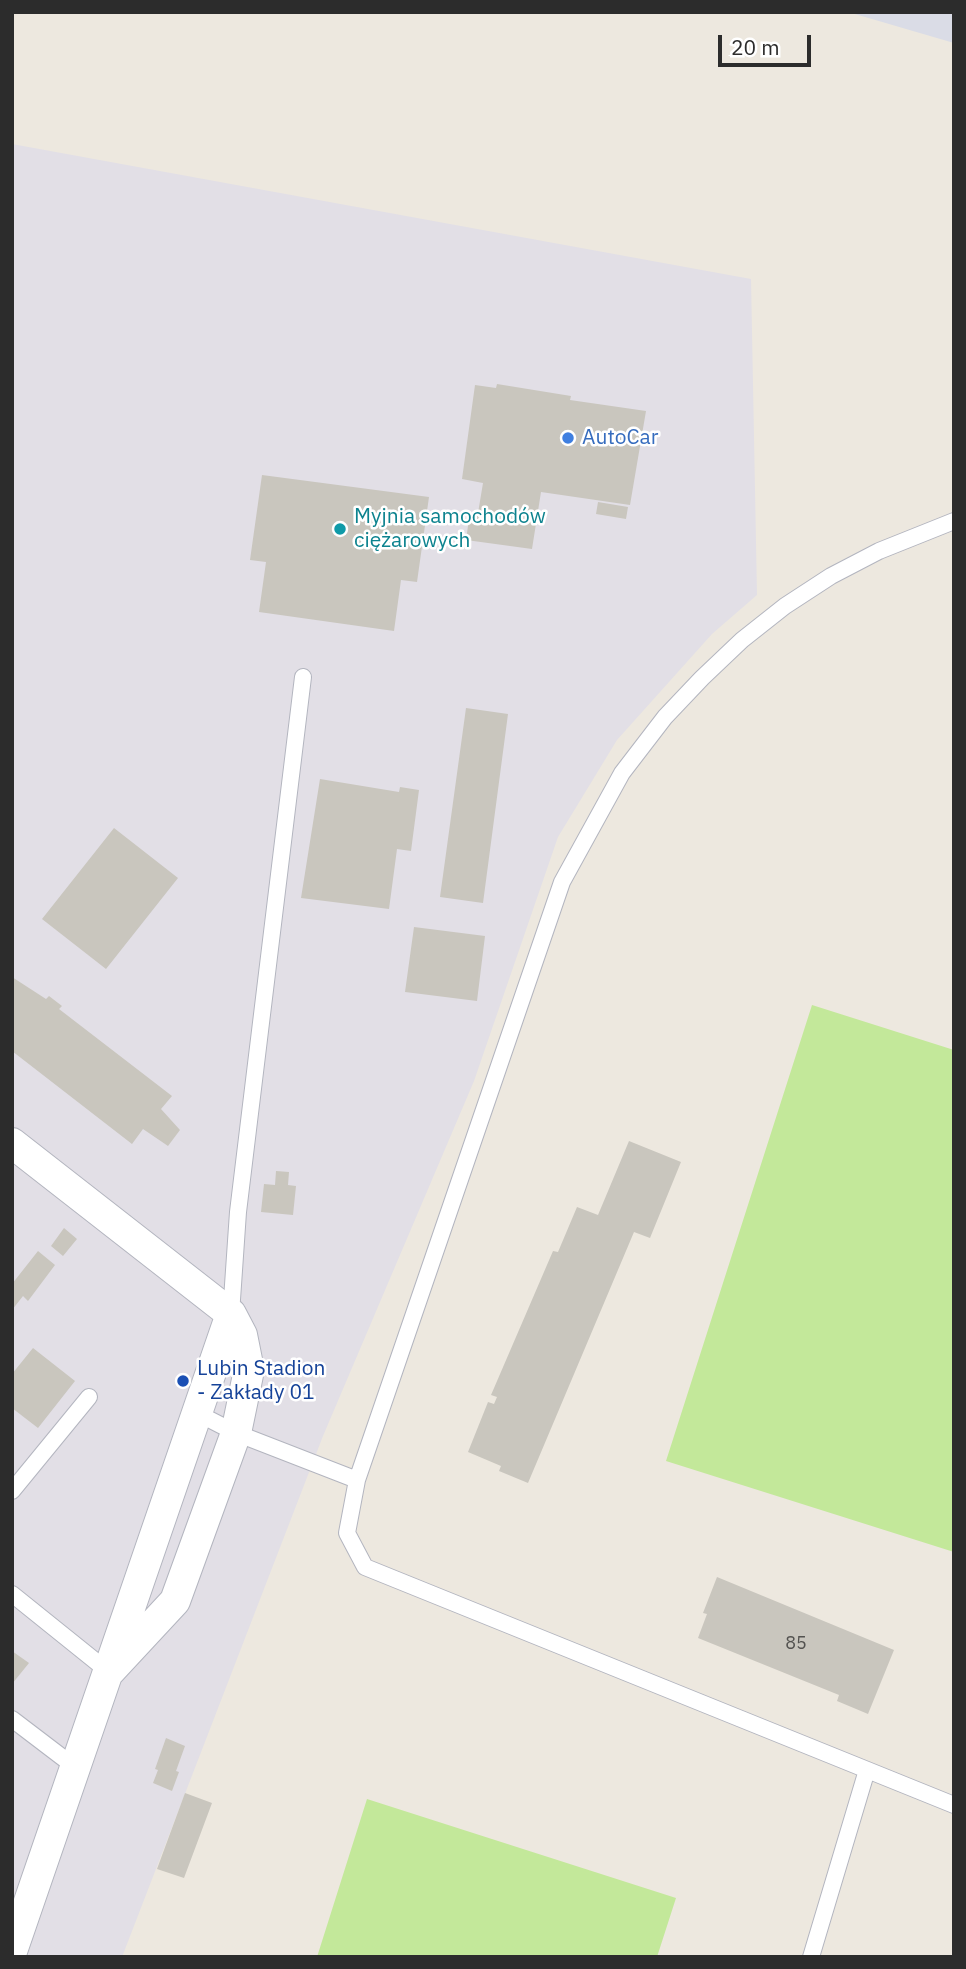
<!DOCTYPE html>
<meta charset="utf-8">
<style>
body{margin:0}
#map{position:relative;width:966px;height:1969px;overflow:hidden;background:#ede8df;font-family:"IBM Plex Sans",sans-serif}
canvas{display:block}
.frame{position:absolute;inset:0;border:14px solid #2c2c2c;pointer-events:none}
.scale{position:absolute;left:718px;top:35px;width:93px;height:32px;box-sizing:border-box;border:4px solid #2c2c2c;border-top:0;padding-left:9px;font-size:21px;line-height:24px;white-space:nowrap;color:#2c2c2c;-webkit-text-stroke:5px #fff;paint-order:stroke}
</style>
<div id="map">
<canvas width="966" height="1969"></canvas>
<div class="frame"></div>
<div class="scale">20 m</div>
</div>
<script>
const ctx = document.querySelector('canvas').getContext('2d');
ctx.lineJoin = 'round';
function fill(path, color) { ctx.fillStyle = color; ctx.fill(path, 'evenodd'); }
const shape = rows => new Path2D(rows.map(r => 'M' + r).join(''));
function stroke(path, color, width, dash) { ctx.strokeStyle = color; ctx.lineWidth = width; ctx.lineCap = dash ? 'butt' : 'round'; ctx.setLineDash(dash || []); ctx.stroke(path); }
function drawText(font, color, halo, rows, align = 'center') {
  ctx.font = font + ' "IBM Plex Sans",sans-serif'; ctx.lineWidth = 5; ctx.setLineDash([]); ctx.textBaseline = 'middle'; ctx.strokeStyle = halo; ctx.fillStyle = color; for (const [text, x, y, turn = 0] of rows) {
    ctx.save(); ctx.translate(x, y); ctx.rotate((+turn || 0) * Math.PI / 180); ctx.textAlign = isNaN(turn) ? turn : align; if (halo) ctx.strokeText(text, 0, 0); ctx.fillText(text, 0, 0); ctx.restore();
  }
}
fill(shape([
 [12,144,751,279,757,595,712,634,617,740,558,837,474,1081,323,1436,122,1957,12,1957]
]), '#e2dfe6');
fill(shape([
 [848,12,954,12,954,43]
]), '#dadce6');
fill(shape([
 [812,1005,954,1050,954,1552,666,1461],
 [367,1799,676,1898,657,1957,317,1957]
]), '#c3e89a');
fill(shape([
 [497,384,571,396,570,400,646,411,630,505,541,492,532,549,466,540,470,512,478,513,483,483,462,479,475,385,496,388],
 [262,475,429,497,417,582,401,580,394,631,259,612,266,562,250,560],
 [598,502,628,507,626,519,596,514],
 [466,708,508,714,483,903,440,897],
 [320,779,399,792,400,787,419,790,411,851,397,849,389,909,301,898],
 [114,828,178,878,106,969,42,919],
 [414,927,485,936,477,1001,405,992],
 [12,977,46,999,49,996,62,1006,59,1009,172,1096,161,1109,180,1130,168,1146,143,1129,132,1144,12,1051],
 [629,1141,681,1162,650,1238,634,1232,528,1483,499,1471,501,1466,468,1452,488,1402,494,1404,497,1397,491,1395,553,1251,558,1252,577,1207,598,1215],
 [276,1171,289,1172,288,1185,296,1186,293,1215,261,1212,264,1184,275,1185],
 [64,1228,77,1239,63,1256,51,1246],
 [38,1251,55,1265,28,1301,23,1296,12,1310,12,1284],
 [33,1348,75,1381,38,1428,12,1408,12,1374],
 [717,1577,894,1650,868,1714,837,1701,839,1695,698,1638,707,1614,703,1613],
 [12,1651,29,1663,12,1684],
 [166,1738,185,1746,176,1771,179,1772,172,1791,153,1783,158,1770,155,1769],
 [185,1793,212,1803,184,1878,157,1869]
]), '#c9c6be');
const lane = shape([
 [231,1314,238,1212,303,677],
 [197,1413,236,1433,357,1480,347,1533,365,1567,954,1805],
 [357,1480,562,882,622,773,665,717,702,678,742,640,785,606,831,576,879,551,954,521],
 [12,1491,89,1397],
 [12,1594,109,1672],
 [12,1719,75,1767],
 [811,1957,867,1770]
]);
const street = shape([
 [12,1143,231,1314,242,1335,249,1370,236,1433,175,1601,109,1672],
 [12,1951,231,1314]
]);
stroke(lane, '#b3b5bf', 18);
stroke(street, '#b3b5bf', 32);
stroke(lane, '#fff', 16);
stroke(street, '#fff', 30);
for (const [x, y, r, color] of [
 [568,438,7,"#3f7fe0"],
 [340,529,7,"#0f9aa8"],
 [183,1381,7,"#1a4fb4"]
]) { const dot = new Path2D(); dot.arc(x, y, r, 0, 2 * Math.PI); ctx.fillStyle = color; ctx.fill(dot); stroke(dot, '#fff', 2.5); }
drawText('18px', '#535250', null, [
 ["85",796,1644]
]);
drawText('21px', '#366cbe', '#fff', [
 ["AutoCar",582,438]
], 'left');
drawText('21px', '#0d838f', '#fff', [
 ["Myjnia samochodów",354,517],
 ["ciężarowych",354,541]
], 'left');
drawText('21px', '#164399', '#fff', [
 ["Lubin Stadion",197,1369],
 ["- Zakłady 01",197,1393]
], 'left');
</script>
